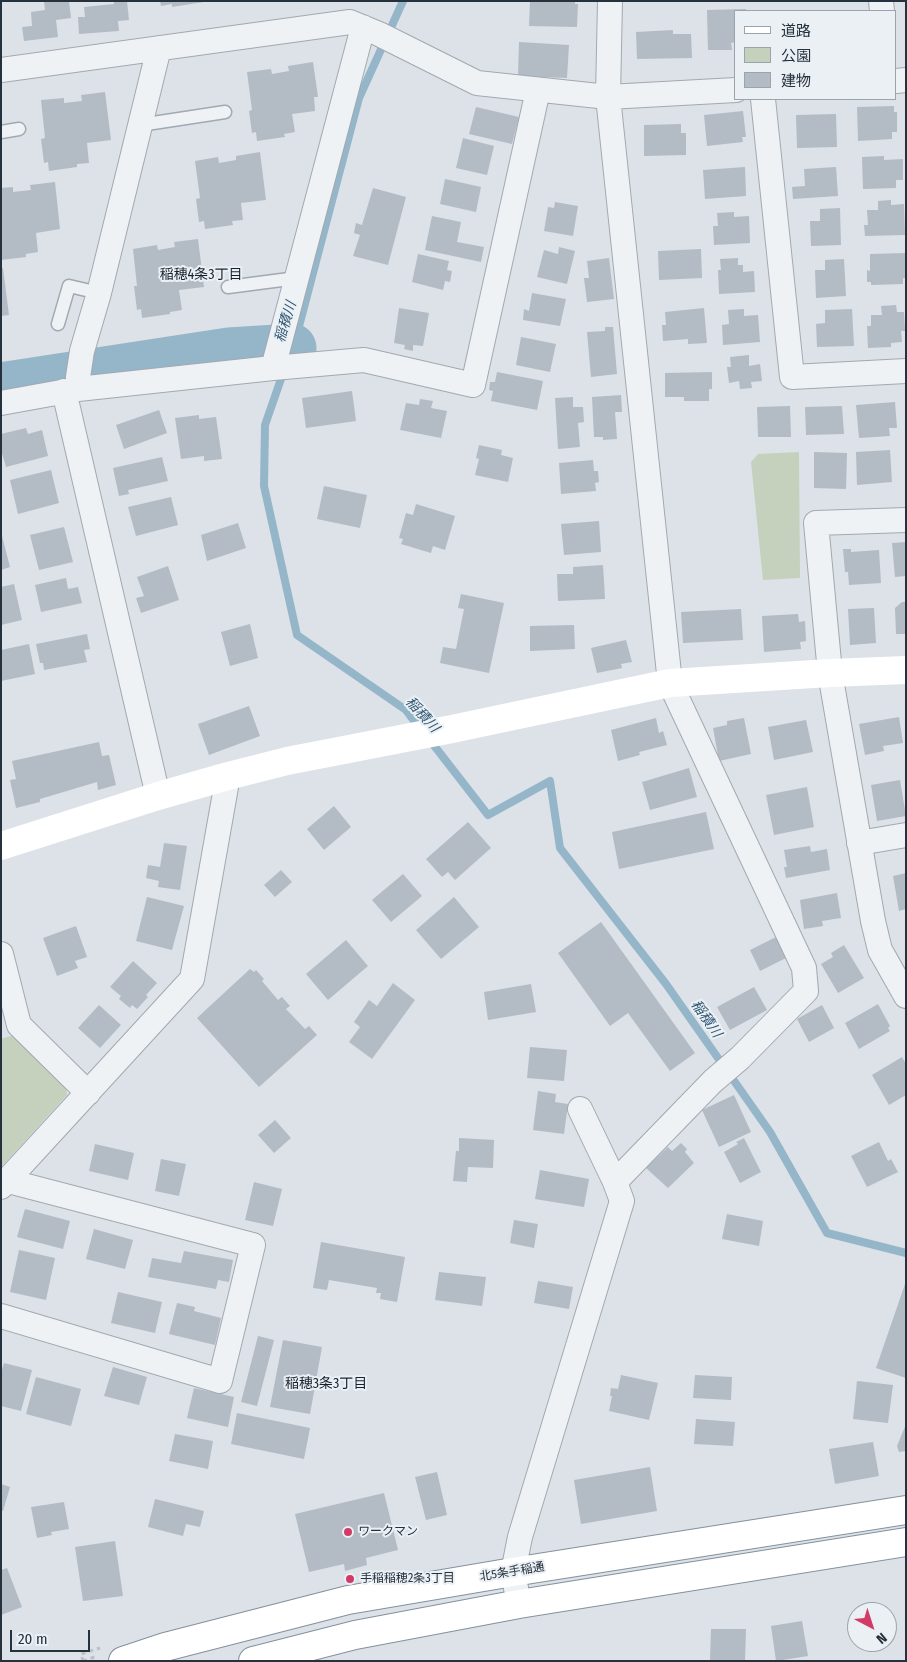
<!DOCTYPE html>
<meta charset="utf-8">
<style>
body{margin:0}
#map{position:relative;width:907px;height:1662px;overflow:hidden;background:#dce2e7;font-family:"Fira Sans Condensed","Noto Sans JP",sans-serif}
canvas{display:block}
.frame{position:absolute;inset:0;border:2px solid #25313d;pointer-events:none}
.legend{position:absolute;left:734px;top:10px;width:162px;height:90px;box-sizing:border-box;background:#ebf0f5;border:1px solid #9ca4ab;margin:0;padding:6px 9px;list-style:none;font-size:15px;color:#25313d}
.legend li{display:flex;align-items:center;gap:10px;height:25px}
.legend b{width:25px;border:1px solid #9ca4ab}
.north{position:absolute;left:847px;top:1602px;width:50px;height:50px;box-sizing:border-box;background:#ebf0f5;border:1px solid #9ca4ab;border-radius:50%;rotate:140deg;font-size:14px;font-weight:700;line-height:20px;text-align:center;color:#25313d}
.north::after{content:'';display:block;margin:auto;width:18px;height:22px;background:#d23b66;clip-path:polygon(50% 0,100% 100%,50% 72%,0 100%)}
.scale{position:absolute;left:10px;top:1630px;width:80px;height:22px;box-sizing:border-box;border:2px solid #25313d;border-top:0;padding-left:6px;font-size:15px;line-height:18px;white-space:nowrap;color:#25313d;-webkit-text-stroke:4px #ebf0f5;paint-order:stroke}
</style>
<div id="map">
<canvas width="907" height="1662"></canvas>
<div class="frame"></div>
<ul class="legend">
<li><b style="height:6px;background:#fff"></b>道路</li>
<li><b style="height:14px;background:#c5d1bd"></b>公園</li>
<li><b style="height:14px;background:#b3bcc4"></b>建物</li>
</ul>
<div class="north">N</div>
<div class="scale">20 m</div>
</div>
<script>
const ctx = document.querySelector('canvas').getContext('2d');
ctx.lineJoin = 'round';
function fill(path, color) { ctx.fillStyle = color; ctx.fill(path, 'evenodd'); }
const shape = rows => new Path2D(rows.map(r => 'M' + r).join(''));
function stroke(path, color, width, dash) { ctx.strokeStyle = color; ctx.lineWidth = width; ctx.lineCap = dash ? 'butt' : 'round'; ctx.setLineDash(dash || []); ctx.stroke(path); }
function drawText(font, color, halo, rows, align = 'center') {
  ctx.font = font + ' "Fira Sans Condensed","Noto Sans JP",sans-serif'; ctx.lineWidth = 4; ctx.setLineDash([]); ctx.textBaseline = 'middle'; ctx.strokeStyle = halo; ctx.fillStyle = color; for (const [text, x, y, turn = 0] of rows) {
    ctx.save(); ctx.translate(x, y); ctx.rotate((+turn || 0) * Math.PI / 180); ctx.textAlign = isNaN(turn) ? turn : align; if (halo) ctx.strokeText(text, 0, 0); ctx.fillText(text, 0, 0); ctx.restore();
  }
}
fill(shape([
 [799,452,800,578,763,580,751,462,758,454],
 [14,1035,66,1086,67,1095,1,1167,1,1039]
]), '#c5d1bd');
stroke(shape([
 [403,1,359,98,298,330,265,425,264,486,297,635,406,710,421,730],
 [429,739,488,815,550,781,560,848,666,984,770,1132,827,1233,906,1253]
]), '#95b5c9', 8);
stroke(shape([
 [1,387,229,352,292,348]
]), '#95b5c9', 49);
fill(shape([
 [44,1,69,1,71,18,56,20,58,37,24,41,22,27,32,26,31,12,45,10],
 [114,1,127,1,129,20,118,21,119,31,79,34,78,17,85,17,84,7,114,4],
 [160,1,204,1,204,2,172,7,172,4,161,6],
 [530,1,575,1,575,4,578,4,577,27,529,26],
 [746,9,746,11,736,11,736,42,731,43,732,50,708,50,707,10],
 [673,30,673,34,691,34,692,58,637,59,636,32],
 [519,42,569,45,567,78,518,76],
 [313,62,318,97,314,97,315,111,292,114,295,132,284,134,285,137,257,141,256,132,252,133,249,111,252,110,247,72,271,69,272,74,289,71,288,66],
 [105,92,111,140,87,143,89,163,77,164,77,167,49,171,48,162,44,163,41,139,45,138,41,100,64,98,64,103,82,101,81,95],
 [894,106,894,112,897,112,897,132,892,132,892,139,858,141,857,107],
 [476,107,519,117,512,144,469,134],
 [743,111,746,137,742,137,743,142,707,146,704,115],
 [836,114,837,147,797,148,796,115],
 [681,124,681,133,686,133,686,155,644,156,644,125],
 [463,138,494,146,487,175,456,168],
 [260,152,266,200,241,203,243,220,232,221,233,225,205,229,204,221,199,222,196,199,200,198,195,161,218,157,219,163,236,160,236,156],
 [884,156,884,160,903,159,903,180,896,180,896,188,863,189,862,157],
 [745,167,746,196,705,199,703,170],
 [836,167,838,196,793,199,792,187,805,186,804,169],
 [445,179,481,187,476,212,440,204],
 [55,182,60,229,36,233,38,252,26,254,26,257,1,260,1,188,13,187,13,192,31,190,30,185],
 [373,188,406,197,388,265,353,256,360,235,354,233,356,223,362,225],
 [891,200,891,205,904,204,905,235,865,236,864,225,868,225,867,210,878,210,878,201],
 [555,202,578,206,573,236,544,231,548,207,554,208],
 [840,208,841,245,811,246,810,221,820,221,820,209],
 [734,212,734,217,749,216,750,243,714,245,713,226,718,226,717,213],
 [432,216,461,222,457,242,484,247,481,262,425,250],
 [198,239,204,287,179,290,182,310,170,312,170,314,142,318,141,309,137,310,134,286,137,286,133,249,157,245,158,250,175,247,174,242],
 [559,247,575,251,567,284,537,277,544,250,558,254],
 [701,249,702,278,659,280,658,251],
 [906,253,906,278,903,278,903,284,871,285,871,282,867,282,867,270,870,271,870,254],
 [418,254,449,261,447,270,452,271,450,282,445,281,443,290,412,282],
 [609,258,614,299,587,302,584,278,589,278,587,261],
 [738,258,738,265,743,265,743,272,754,271,755,292,719,294,718,270,721,270,720,259],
 [844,259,846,296,816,298,815,270,825,270,825,260],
 [1,268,3,268,9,315,1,316],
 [532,293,566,299,560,326,523,320,524,309,529,311],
 [896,305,897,312,904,312,905,331,901,331,902,342,891,343,891,347,868,348,867,326,871,326,871,315,882,315,881,306],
 [399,308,429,313,423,346,413,345,413,351,404,349,405,345,394,343],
 [704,308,707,343,688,344,688,339,663,341,662,325,666,325,665,312],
 [744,309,744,316,758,315,760,342,723,345,722,325,729,324,728,310],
 [852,309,854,346,817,347,816,324,825,323,825,310],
 [605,327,613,327,617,374,591,377,587,332,605,331],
 [521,337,556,344,550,372,516,365],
 [749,355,749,366,760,364,762,381,751,382,752,388,740,389,739,381,729,383,727,367,731,367,730,357],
 [497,372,543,381,537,410,491,401,493,391,489,390,490,382,495,382],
 [712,372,712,389,709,389,709,401,684,401,684,397,665,397,665,373],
 [352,391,356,421,306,428,302,398],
 [621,395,622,412,615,412,617,439,603,440,603,437,594,437,592,397],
 [573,397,573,407,583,407,584,422,578,423,580,447,558,449,555,398],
 [420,399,433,401,431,408,447,411,441,438,400,430,406,403,419,405],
 [895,402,897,428,889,428,890,436,859,438,856,405],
 [790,406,791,437,758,437,757,407],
 [842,406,844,434,806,435,805,407],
 [159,410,167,433,124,449,116,425],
 [199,415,199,419,216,417,222,459,204,461,204,456,181,459,175,418],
 [26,428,28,434,42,430,48,456,6,467,1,450,1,434],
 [479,445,502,450,501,455,513,458,508,482,475,475,479,459,476,458],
 [890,450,892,482,857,485,856,452],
 [814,452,847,453,846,489,814,488],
 [162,457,168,481,128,490,129,494,119,496,113,468],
 [593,460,594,471,598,471,599,482,595,483,596,491,561,494,559,463],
 [51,470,59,503,18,514,10,480],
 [324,486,367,495,360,528,317,519],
 [171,497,178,525,136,536,128,507],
 [416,504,455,516,445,550,433,546,431,553,401,544,403,539,399,538,406,513,413,515],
 [599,521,601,552,564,555,561,524],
 [238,523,246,548,207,561,201,535],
 [64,527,73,562,39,570,30,535],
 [1,532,10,567,1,570],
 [906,542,906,576,895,577,892,543],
 [843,549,851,549,851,552,879,550,881,583,849,585,848,572,845,572],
 [603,565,605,599,558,601,557,574,573,574,573,567],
 [168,566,179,600,141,613,136,598,144,596,137,577],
 [66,578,68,589,78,587,82,603,41,612,35,585],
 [14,584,22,620,1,625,1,587],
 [461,594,504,603,489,673,440,663,443,647,456,649,464,609,458,608],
 [902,602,906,602,906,634,896,634,895,608],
 [874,608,876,643,850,645,848,609],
 [741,609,743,640,683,643,681,612],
 [798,614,799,622,805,621,806,641,800,642,801,649,764,652,762,616],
 [250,624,258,658,230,666,221,632],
 [574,625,575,649,530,651,530,626],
 [87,634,90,649,84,650,87,662,44,670,43,663,40,663,36,644],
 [626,640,632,662,621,664,622,668,597,673,591,648],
 [29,644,35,674,1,681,1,650],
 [249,706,260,736,209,755,198,724],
 [899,717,903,743,883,746,884,751,865,755,859,724],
 [656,718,659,733,663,731,667,745,639,752,640,755,618,761,611,730],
 [744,718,751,754,719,761,713,728,727,725,727,721],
 [806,720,813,752,774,760,768,727],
 [99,742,102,756,109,755,116,785,98,790,97,782,40,799,40,802,16,808,10,780,16,779,12,761],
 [689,768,697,797,650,810,642,782],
 [900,780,906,816,877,821,871,785],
 [807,787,814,827,774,835,766,795],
 [334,806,351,827,324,850,307,829],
 [706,812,714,849,619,869,612,832],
 [468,822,491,848,455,880,448,872,442,877,426,859],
 [164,843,187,846,180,890,158,887,159,881,146,878,148,865,160,867],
 [810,846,811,852,827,849,830,870,786,878,784,867,787,867,784,850],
 [281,870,292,882,275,897,264,885],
 [906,873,906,909,899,911,893,876],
 [403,874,422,896,391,922,372,900],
 [837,893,841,918,822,921,823,926,804,929,800,900],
 [147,897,184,906,172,950,136,941],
 [454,897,479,927,441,959,416,930],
 [601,922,695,1053,670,1071,628,1013,610,1026,558,953],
 [76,926,87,957,75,961,78,968,57,976,43,938],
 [776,937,786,958,760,971,750,950],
 [346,940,368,966,328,1000,306,974],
 [844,945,864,978,838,993,821,964,833,957,831,953],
 [133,961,157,983,146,995,148,997,137,1009,132,1005,130,1008,119,999,121,996,110,987],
 [250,969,254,972,256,970,264,979,262,981,278,1000,282,997,290,1006,286,1009,305,1029,309,1026,317,1035,259,1087,197,1018],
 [393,983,415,1000,372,1059,349,1042,360,1027,354,1022,369,1000,377,1006],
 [531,984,536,1012,488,1020,484,992],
 [754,987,767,1010,730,1030,717,1007],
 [878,1004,890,1026,888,1028,890,1031,859,1049,845,1023],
 [99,1005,121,1025,100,1048,78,1028],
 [822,1005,834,1028,809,1042,797,1019],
 [530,1047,567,1050,564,1081,527,1078],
 [902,1057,906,1064,906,1095,889,1105,872,1075],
 [538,1091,556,1094,555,1102,568,1104,564,1134,533,1130],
 [734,1095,751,1132,719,1147,702,1110],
 [275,1120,291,1138,274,1153,258,1135],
 [459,1138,494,1140,493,1168,468,1167,467,1182,453,1181,456,1151,459,1151],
 [744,1138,761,1172,740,1183,724,1152,738,1144,736,1142],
 [879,1142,888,1161,891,1159,898,1172,867,1187,851,1156],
 [681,1143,687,1149,685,1152,694,1163,668,1188,646,1168,668,1147,672,1151],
 [95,1144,134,1153,128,1180,89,1171],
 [161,1159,186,1164,179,1196,155,1191],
 [540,1170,589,1179,584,1207,535,1199],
 [254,1182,282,1189,273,1226,245,1220],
 [25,1209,70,1221,63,1249,17,1237],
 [727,1214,763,1221,759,1246,722,1239],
 [514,1220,538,1224,534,1248,510,1243],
 [94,1229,133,1240,125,1269,86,1259],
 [321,1242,405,1257,397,1302,380,1299,381,1293,376,1293,377,1288,329,1280,327,1290,313,1288],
 [19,1250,55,1258,46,1300,10,1292],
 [184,1251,233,1260,229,1282,218,1280,216,1289,148,1277,152,1258,181,1263],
 [439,1272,486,1277,482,1306,435,1300],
 [538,1281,573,1287,569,1309,534,1303],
 [905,1284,906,1284,906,1378,876,1368],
 [118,1292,162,1302,155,1333,111,1323],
 [177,1303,195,1307,194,1311,221,1318,215,1345,169,1334],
 [258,1336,274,1340,257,1406,241,1402],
 [283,1340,322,1347,310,1414,270,1407],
 [4,1363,32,1370,21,1411,1,1406,1,1373],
 [113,1367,147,1377,139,1405,104,1396],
 [621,1375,658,1383,649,1420,609,1411,612,1396,610,1396,611,1388,618,1389],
 [695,1375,732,1377,731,1400,693,1398],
 [36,1377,81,1389,71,1426,26,1414],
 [857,1381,893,1385,888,1423,853,1419],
 [194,1388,234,1397,228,1427,187,1418],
 [237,1413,310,1428,304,1459,231,1444],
 [696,1419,735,1422,733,1446,694,1444],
 [906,1424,906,1451,899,1452,897,1446],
 [175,1434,213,1441,208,1469,169,1461],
 [873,1442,879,1476,835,1484,829,1449],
 [650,1467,657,1511,581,1524,574,1480],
 [437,1472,447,1515,426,1520,415,1477],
 [1,1484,10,1487,3,1511,1,1511],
 [384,1493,398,1550,366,1558,367,1565,345,1571,344,1564,309,1572,295,1514],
 [155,1499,204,1511,200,1527,186,1524,183,1536,148,1527],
 [64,1502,69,1529,51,1532,52,1535,37,1538,31,1507],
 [115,1541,123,1596,83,1601,75,1547],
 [7,1568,22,1607,1,1615,1,1570],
 [802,1621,808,1656,776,1661,771,1626],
 [711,1629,746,1629,745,1661,710,1661]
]), '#b3bcc4');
const lane = shape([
 [140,125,225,112],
 [1,132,19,129],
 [228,287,297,278],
 [58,324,69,286,99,293]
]);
const street = shape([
 [881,1,882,11],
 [1,70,350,22,379,34,477,83,608,97,736,90],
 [896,81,906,80],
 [763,99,792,377,906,371],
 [273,368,363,27],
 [78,389,78,377,82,351,99,293,159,48],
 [64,391,158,796],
 [1,403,78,389,273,368,364,360,473,385,538,90],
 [906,520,816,523,830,673,873,921,880,950,906,996],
 [859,843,906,835],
 [1,954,19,1025,88,1093],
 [580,1109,615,1182],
 [1,1187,192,979,228,776],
 [1,1316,220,1381,253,1245,8,1181],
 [519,1604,513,1572,520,1537,622,1201,615,1182,713,1081,740,1058,806,991,804,968,670,683,608,97,610,1]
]);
const highway = shape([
 [123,1661,165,1647,348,1600,513,1572,906,1510],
 [253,1661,355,1635,519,1604,906,1542]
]);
stroke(lane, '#a1a9b1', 15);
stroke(street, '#a1a9b1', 26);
stroke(highway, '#83919e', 30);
stroke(shape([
 [83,1661,81,1654,100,1648],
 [83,1661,97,1656]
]), '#bac0c5', 3, [4, 4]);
stroke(lane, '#eff2f5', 12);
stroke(street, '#eff2f5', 24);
stroke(shape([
 [1,846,158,796,228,776,287,761,452,729,670,683,830,673,906,670]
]), '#fff', 28);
stroke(highway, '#fff', 28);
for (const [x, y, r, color] of [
 [348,1532,5,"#d23b66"],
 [350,1579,5,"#d23b66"]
]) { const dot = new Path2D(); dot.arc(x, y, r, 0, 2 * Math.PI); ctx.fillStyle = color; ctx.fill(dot); stroke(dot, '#ebf0f5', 2); }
drawText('12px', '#25313d', '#ebf0f5', [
 ["ワークマン",358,1532],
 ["手稲稲穂2条3丁目",360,1579]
], 'left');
drawText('12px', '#25313d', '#ebf0f5', [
 ["北5条手稲通",512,1572,-9]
]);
drawText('14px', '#18222e', '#ebf0f5', [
 ["稲穂4条3丁目",201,275],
 ["稲穂3条3丁目",326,1384]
]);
drawText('italic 14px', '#2e5672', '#ebf0f5', [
 ["稲積川",286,322,-73],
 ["稲積川",422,715,48],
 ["稲積川",706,1019,55]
]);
</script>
